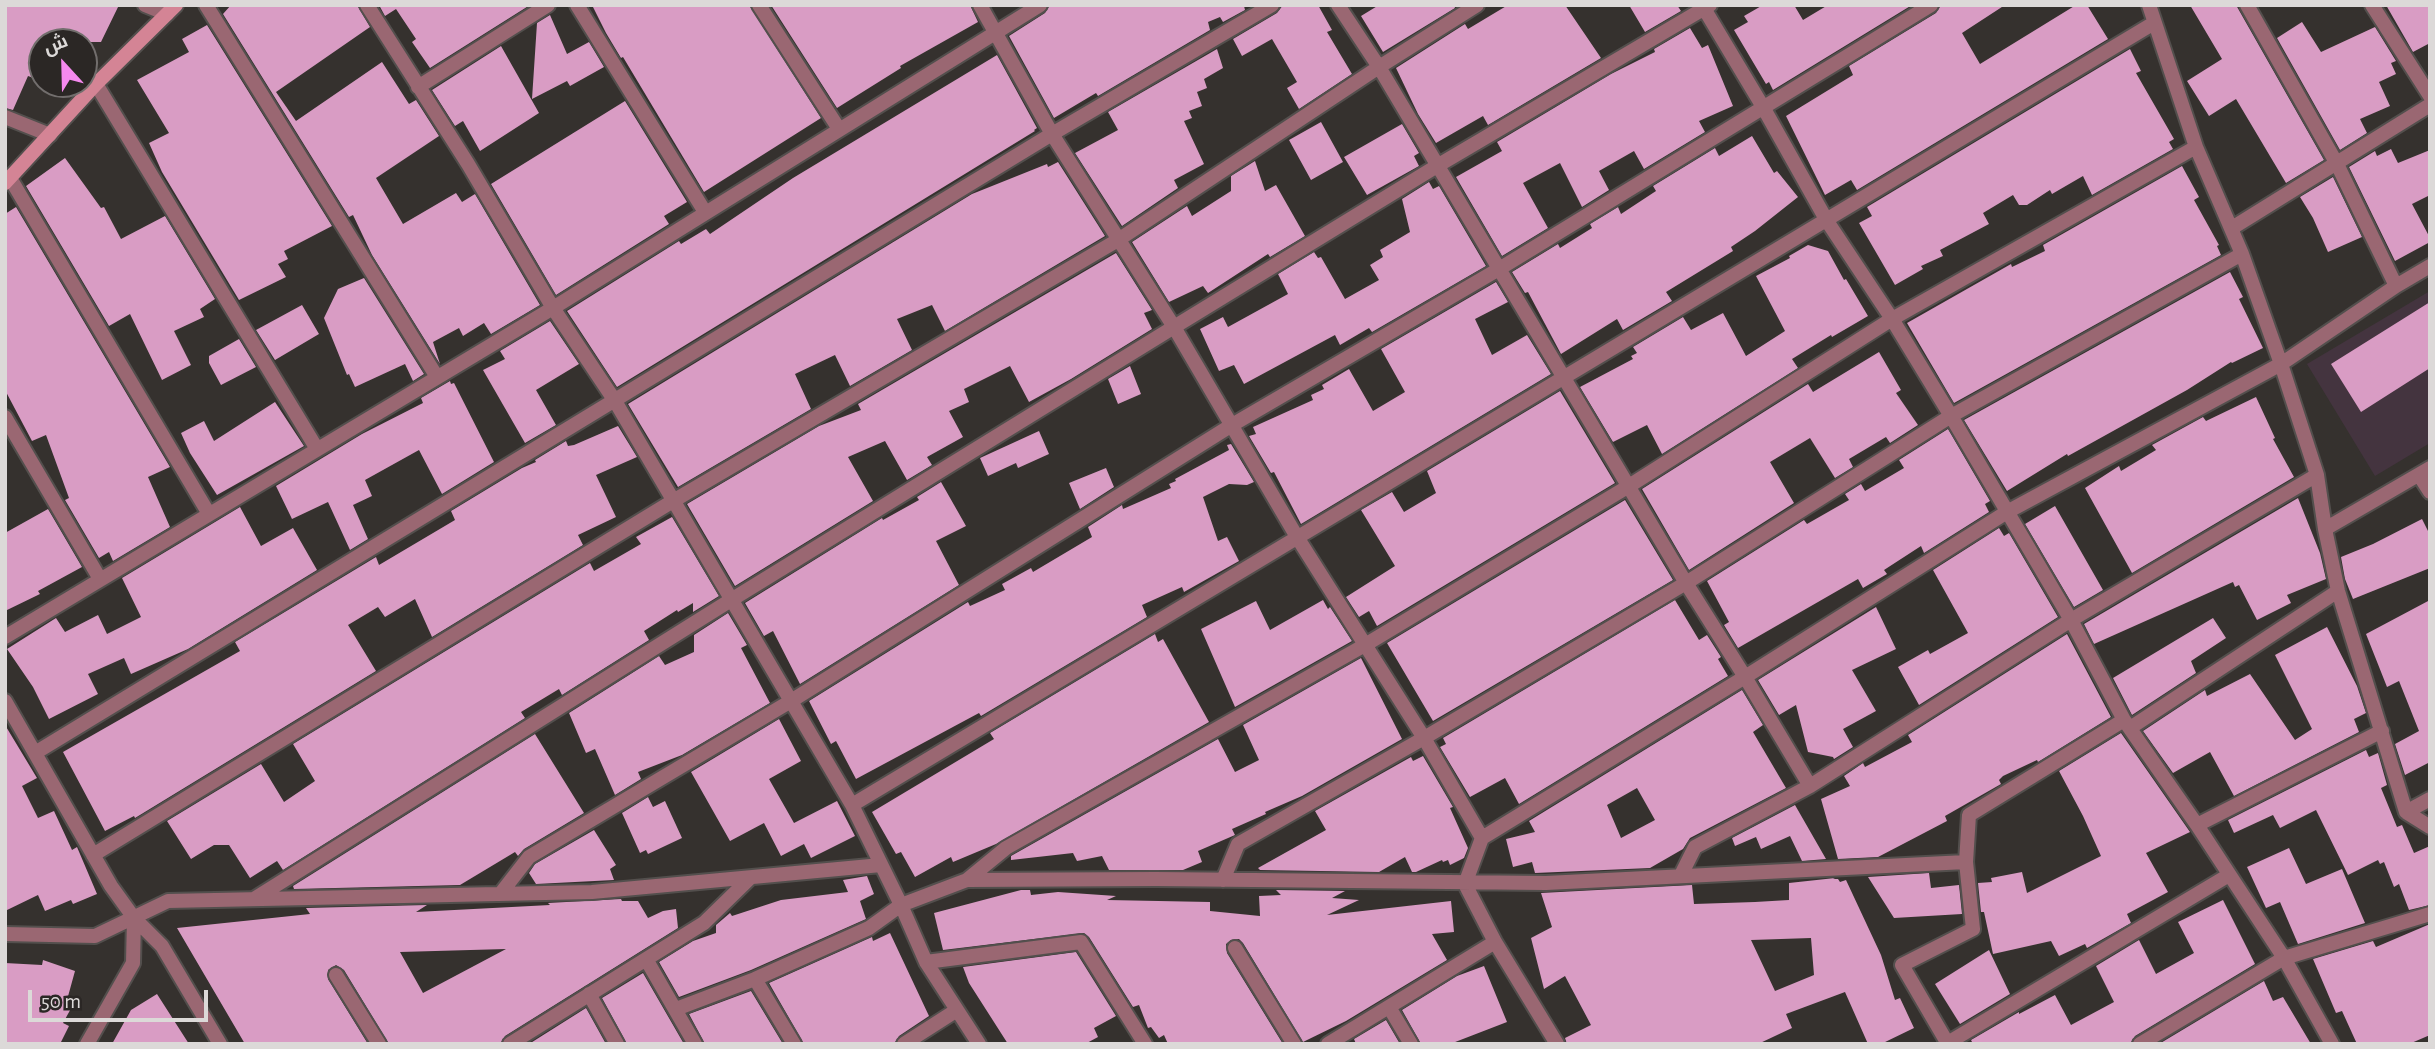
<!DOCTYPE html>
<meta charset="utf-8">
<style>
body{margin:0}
#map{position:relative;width:2435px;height:1049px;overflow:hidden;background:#35312e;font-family:"Alegreya Sans",Cairo,sans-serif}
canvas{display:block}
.frame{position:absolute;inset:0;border:7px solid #dcd9d8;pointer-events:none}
.north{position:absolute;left:28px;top:28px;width:70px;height:70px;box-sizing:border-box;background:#2b2725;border:2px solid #726e6d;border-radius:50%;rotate:338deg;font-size:19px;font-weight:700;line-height:28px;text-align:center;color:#dcd9d8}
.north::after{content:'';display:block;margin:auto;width:24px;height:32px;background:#f589ef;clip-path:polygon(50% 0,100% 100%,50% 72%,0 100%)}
.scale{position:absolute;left:28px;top:990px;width:180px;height:32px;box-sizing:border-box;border:4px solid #dcd9d8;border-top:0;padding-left:9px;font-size:21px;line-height:24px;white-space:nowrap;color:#dcd9d8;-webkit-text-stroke:5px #2b2725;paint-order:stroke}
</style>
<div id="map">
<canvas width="2435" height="1049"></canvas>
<div class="frame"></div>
<div class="north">ش</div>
<div class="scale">50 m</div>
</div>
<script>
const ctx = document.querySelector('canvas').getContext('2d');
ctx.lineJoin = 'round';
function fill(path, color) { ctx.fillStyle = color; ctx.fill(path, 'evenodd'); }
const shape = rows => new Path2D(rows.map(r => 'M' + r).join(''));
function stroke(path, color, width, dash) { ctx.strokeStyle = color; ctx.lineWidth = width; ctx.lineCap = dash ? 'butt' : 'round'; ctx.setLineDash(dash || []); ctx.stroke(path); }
fill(shape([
 [2430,291,2430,443,2375,476,2307,364]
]), '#44343f');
fill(shape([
 [5,5,119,5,101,42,42,42,42,81,28,76,13,110,5,108],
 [231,5,357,5,370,27,276,92,296,121,382,62,409,104,416,100,439,136,376,178,403,224,456,193,462,202,475,194,540,305,491,334,484,323,463,336,459,328,433,342,440,364,372,255,353,215,349,217,223,14],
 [379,5,530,5,430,68,412,42,416,39,396,9,385,16],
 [592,5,749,5,821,118,704,192,623,57,621,58,606,33],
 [771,5,970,5,978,22,900,66,901,68,837,108],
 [1050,5,1246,5,1244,6,1245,10,1223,22,1220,17,1208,22,1210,30,1098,96,1096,93,1054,118,1009,36,1045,13],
 [1318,5,1332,30,1327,32,1352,74,1299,109,1287,88,1297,82,1272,39,1242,56,1233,39,1277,13,1283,5],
 [1379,5,1454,5,1455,8,1383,52,1361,16],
 [1508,5,1565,5,1601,58,1488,125,1483,116,1436,143,1418,114,1396,68,1465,24,1468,29],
 [1629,5,1677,5,1681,11,1645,32],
 [1763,5,1794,5,1803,20,1828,5,1912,5,1773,90,1769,82,1766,84,1734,30,1748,22,1744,16],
 [1941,5,2005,5,1962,33,1980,64,2076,5,2087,5,2108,39,1857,190,1851,180,1825,195,1786,116,1853,75,1849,66,1936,13],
 [2190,5,2236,5,2324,160,2286,183,2236,99,2209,116,2187,81,2222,59],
 [2386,5,2430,5,2430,43,2413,52],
 [550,15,567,54,589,42,604,67,570,86,567,81,532,99,537,23],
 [2302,22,2321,52,2375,27,2396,61,2391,63,2396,74,2379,82,2390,106,2360,119,2367,133,2340,150,2277,38],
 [207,25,332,226,284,251,288,259,278,264,286,277,239,300,162,172,149,143,169,133,137,80,189,52,182,39],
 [1690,28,1702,48,1708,45,1733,106,1699,121,1705,132,1644,169,1634,151,1599,171,1609,190,1582,207,1560,163,1523,183,1548,228,1502,256,1456,177,1502,151,1497,142,1611,74,1655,52,1654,49],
 [501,46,539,113,480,151,463,121,455,126,432,90],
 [1217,49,1223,68,1204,79,1207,88,1197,92,1202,106,1189,111,1192,118,1184,121,1204,164,1174,180,1178,188,1122,226,1075,153,1118,130,1108,112],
 [2130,49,2141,71,2136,73,2174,139,2169,142,2173,149,2092,195,2083,176,2052,194,2050,190,2027,205,2019,205,2013,195,1983,213,1989,224,1940,250,1943,256,1921,266,1923,269,1895,285,1859,223,1872,216,1867,207],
 [997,55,1037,128,1034,130,1035,131,617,387,567,311,679,241,681,244,706,229,710,234,793,178],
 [625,101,687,202,664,216,669,224,556,295,491,184],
 [1321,122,1343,162,1311,180,1289,140],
 [1402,124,1419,153,1414,156,1419,166,1367,195,1344,157],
 [1752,136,1774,173,1777,171,1798,197,1755,231,1731,247,1733,251,1666,292,1672,301,1623,330,1617,319,1561,354,1528,292,1525,293,1512,272,1558,244,1560,248,1592,228,1590,224,1618,207,1621,214,1656,191,1653,186,1715,148,1719,156],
 [2391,149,2398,163,2430,150,2430,195,2412,204,2430,238,2430,242,2395,261,2349,167,2375,151,2377,156],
 [65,158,101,208,104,207,121,239,165,216,215,299,200,309,204,317,174,331,191,365,162,380,130,314,109,326,26,186],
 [1255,161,1265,191,1276,185,1305,236,1270,257,1268,254,1208,293,1203,286,1169,302,1132,242,1187,206,1192,216,1231,191,1231,176],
 [1058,162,1105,236,945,331,932,305,897,319,912,350,850,386,835,355,795,374,811,409,678,487,628,404,972,194,1047,164,1048,167],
 [2182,166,2199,197,2194,200,2219,245,2217,246,2221,255,1954,403,1907,323,2011,264,2012,267,2045,251,2043,245],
 [2333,177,2362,237,2328,252,2313,218,2300,197],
 [1429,182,1433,189,1439,186,1486,266,1372,332,1369,328,1340,345,1335,335,1244,384,1234,365,1219,371,1200,329,1223,317,1228,327,1288,294,1278,274,1314,252,1318,258,1321,257,1345,299,1379,280,1370,265,1383,257,1380,250,1410,232,1402,199],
 [16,207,170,467,148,477,170,527,113,561,109,552,99,558,65,500,69,498,46,435,32,441,5,390,5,214],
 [1808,245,1828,251,1844,280,1846,279,1868,316,1832,337,1831,335,1792,359,1798,368,1662,454,1647,425,1613,442,1580,387,1633,359,1631,356,1637,353,1633,347,1683,317,1691,330,1723,313,1746,356,1785,331,1756,276,1790,258,1789,256],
 [1116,253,1152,310,1144,313,1152,329,1071,379,1029,402,1010,366,964,389,969,402,949,411,963,437,927,457,932,465,907,480,885,441,848,457,873,501,735,586,687,504,819,426,861,410,858,404],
 [2230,272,2243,297,2239,299,2263,348,2232,363,2231,362,2187,390,2068,456,2067,454,2007,491,1964,420],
 [364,278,424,374,413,381,405,364,355,387,349,374,347,375,324,318,338,289],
 [1496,282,1508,302,1475,319,1492,355,1527,335,1551,374,1301,524,1274,472,1271,473,1249,436,1256,434,1253,427,1313,400,1311,395,1324,389,1322,385,1349,369,1373,411,1405,392,1381,349],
 [2430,302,2430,368,2361,412,2331,364],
 [302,305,319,334,275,360,256,330],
 [550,321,579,364,536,390,556,425,525,443,483,370,505,359,500,351],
 [239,339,256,367,221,385,209,363,209,356],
 [1879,352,1901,390,1896,393,1918,425,1890,443,1886,437,1849,459,1853,467,1835,478,1810,438,1770,462,1794,503,1689,570,1642,489,1808,384,1813,392],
 [1130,366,1141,394,1118,404,1108,379],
 [450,381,451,384,454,383,494,462,442,494,419,450,365,480,372,496,353,505,368,539,350,550,328,502,292,519,276,486,362,434,423,403,421,398],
 [1560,391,1615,483,1377,626,1369,611,1359,617,1346,597,1395,566,1361,510,1392,492,1404,512,1436,493,1427,471],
 [2256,397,2275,438,2273,439,2294,477,2132,573,2085,488,2119,466,2121,471,2156,450,2152,445,2203,417,2206,421],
 [275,402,304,446,217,495,190,453,181,433,204,421,214,441],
 [618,426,637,457,596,475,616,517,578,535,583,545,432,637,415,599,385,617,378,607,348,625,376,671,135,818,134,816,105,831,63,752,240,651,235,642,376,557,379,565,455,520,451,511,522,468,536,462,535,460,566,441,568,446,574,445],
 [1948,429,1990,501,1985,504,1989,512,1924,553,1921,546,1884,570,1887,574,1863,588,1858,579,1738,648,1724,625,1729,622,1707,581,1804,520,1807,524,1849,500,1845,494,1861,484,1865,491,1904,468,1899,460],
 [1039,431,1049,454,1018,468,1016,463,988,476,980,458],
 [1231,444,1254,482,1247,485,1229,484,1203,497,1218,541,1227,537,1239,561,1184,592,1182,587,1142,605,1147,617,981,716,979,713,856,779,836,741,831,744,809,701,968,602,970,606,1005,590,1002,584,1031,568,1033,572,1092,537,1088,527,1122,505,1123,509,1171,488,1169,484,1176,481,1175,479,1229,450,1227,445],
 [1106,468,1114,487,1080,509,1069,483],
 [941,482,966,526,936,541,959,585,800,684,773,631,764,636,745,603,882,518,883,520,919,500,917,497],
 [2298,498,2320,553,2326,579,2287,595,2291,603,2257,620,2239,585,2235,587,2233,582,2094,644,2084,624],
 [1625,500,1673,580,1433,721,1387,643],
 [2055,506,2103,590,2074,607,2025,524],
 [240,507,261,546,293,528,317,570,188,649,131,674,124,658,88,674,98,694,49,719,33,687,7,649,56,618,65,632,98,615,107,634,141,617,122,578],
 [48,509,82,567,38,591,40,594,5,611,5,533],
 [672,517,719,596,693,612,693,603,678,612,677,610,644,631,649,640,562,695,559,689,521,712,525,718,283,870,277,861,250,878,229,845,214,845,191,859,167,821,261,764,284,802,315,781,293,744,590,563,594,571,641,544,636,537],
 [2422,519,2430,535,2430,568,2353,599,2345,579,2341,557,2373,544],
 [1999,528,2004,536,2009,533,2058,617,1919,705,1898,667,1928,650,1930,654,1968,633,1933,570],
 [1323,600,1328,609,1330,607,1352,641,1235,707,1201,629,1256,601,1270,630],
 [1675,600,1699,640,1707,635,1721,657,1718,659,1728,676,1519,804,1505,778,1470,797,1440,747,1446,744,1443,738],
 [2430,600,2430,762,2405,775,2395,744,2419,731,2399,681,2387,687,2366,634],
 [1876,607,1896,649,1852,670,1876,711,1843,729,1853,747,1834,759,1833,757,1808,752,1796,705,1779,715,1758,680],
 [728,613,747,645,741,648,770,703,682,755,638,772,641,779,615,795,595,749,586,753,569,713,659,656,665,665,694,652,694,635],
 [2213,618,2226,638,2191,661,2196,673,2132,715,2113,678],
 [2327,627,2357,686,2366,713,2354,719,2359,732,2234,796,2210,752,2173,773,2143,731,2205,690,2207,696,2250,674,2295,740,2312,729,2275,655],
 [1155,634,1158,642,1163,639,1209,722,996,844,953,862,951,857,915,877,901,852,896,854,872,812,994,739,990,733],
 [2067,634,2111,717,2038,762,2037,760,2003,776,1999,780,2001,784,1945,816,1947,821,1903,844,1878,857,1838,859,1821,799,1850,786,1844,776,1863,763,1865,767,1912,742,1908,735],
 [1361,658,1402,739,1302,796,1265,812,1266,814,1232,829,1235,835,1198,851,1202,862,1183,870,1109,870,1102,856,1077,861,1073,853,1011,860,1011,856,1218,739,1235,772,1259,760,1243,725],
 [1742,690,1763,725,1753,732,1786,788,1690,838,1683,849,1650,868,1535,873,1532,862,1513,867,1506,839,1535,832,1529,821],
 [1637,788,1655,820,1621,838,1607,805],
 [779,719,801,761,769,779,794,823,837,801,855,836,811,858,804,844,781,856,764,823,730,841,691,772],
 [5,725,37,778,22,786,38,818,54,811,72,850,77,847,97,894,73,904,71,900,45,911,38,895,5,911],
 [2121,733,2190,832,2146,853,2168,892,2127,914,2131,923,2087,948,2085,944,2059,956,2051,941,1993,954,1984,912,1981,912,1978,883,1992,882,1991,878,2022,872,2027,893,2101,856,2083,816,2059,771],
 [535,734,584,813,524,849,518,856,515,852,460,885,294,889,293,886],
 [2366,750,2369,757,2378,753,2387,785,2381,788,2397,827,2402,825,2414,853,2430,846,2430,905,2409,910,2399,884,2394,887,2384,862,2380,864,2378,860,2348,875,2316,810,2280,828,2273,815,2234,833,2228,820],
 [1423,756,1453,807,1450,808,1468,848,1464,858,1450,865,1448,860,1443,862,1442,860,1416,872,1412,872,1405,857,1379,872,1260,870,1258,868,1326,830,1315,811,1411,757,1413,761],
 [648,797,653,807,665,801,682,838,648,854,646,850,640,853,622,813],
 [1795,805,1826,859,1802,861,1790,836,1761,849,1756,837,1735,846,1732,838],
 [594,830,616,865,610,869,614,880,536,884,529,873,535,864],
 [2289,848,2306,884,2342,869,2365,923,2298,944,2280,902,2266,908,2247,867],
 [1929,873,1931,888,1959,885,1962,914,1894,918,1868,877],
 [867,876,874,894,860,901,866,919,751,970,679,997,659,962,693,941,716,933,716,925,730,913,732,916,781,900,848,892,843,880],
 [1835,878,1833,879,1838,879,1840,882,1846,880,1881,955,1895,1000,1900,998,1914,1028,1881,1044,1868,1044,1845,992,1786,1014,1792,1028,1758,1044,1567,1044,1565,1038,1591,1025,1565,976,1544,989,1531,938,1552,927,1541,893,1692,885,1694,904,1755,902,1789,900,1789,883],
 [1811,938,1814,975,1775,991,1751,940],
 [1021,890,1030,890,1031,895,1058,892,1116,896,1107,900,1210,902,1210,911,1260,916,1259,896,1281,895,1276,890,1345,891,1332,898,1359,900,1327,915,1451,901,1454,932,1432,934,1447,960,1346,1021,1303,1042,1243,943,1239,939,1231,940,1226,944,1227,953,1283,1044,1168,1044,1164,1035,1159,1038,1151,1027,1148,1028,1139,1005,1133,1007,1089,937,1084,933,943,950,934,913],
 [621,899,622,901,638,901,648,918,663,911,676,909,678,928,505,1036,500,1044,389,1044,344,970,336,965,328,970,328,979,368,1044,245,1044,177,928,310,914,306,908,427,905,416,912,550,905,548,903],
 [506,949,423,993,400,952],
 [2223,900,2255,964,2135,1036,2130,1044,1973,1044,1971,1040,2019,1012,2019,1014,2055,995,2071,1025,2114,1002,2096,966,2139,940,2156,974,2194,953,2178,922],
 [2430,924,2430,1035,2409,1044,2357,1044,2342,1011,2336,1013,2313,959,2373,941,2376,947],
 [890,933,929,1016,899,1036,894,1044,804,1044,769,983,872,937,873,941],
 [1989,950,2010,994,1960,1024,1935,984],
 [1076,952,1116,1016,1094,1028,1098,1037,1085,1044,1008,1044,969,983,963,967],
 [43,960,75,971,67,1000,74,1003,63,1023,69,1026,60,1044,5,1044,5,963,42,965],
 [1484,966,1507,1022,1450,1044,1421,1044,1402,1010,1457,976],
 [643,973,684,1044,627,1044,602,998],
 [2264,981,2273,1001,2283,997,2311,1044,2159,1044],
 [751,991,783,1044,705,1044,689,1014],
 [157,994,189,1044,112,1044,131,1010],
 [586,1008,606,1044,529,1044],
 [1386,1020,1400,1044,1356,1044,1354,1039]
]), '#d99cc4');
const street = shape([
 [145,5,167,14],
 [206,5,437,377],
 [367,5,468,164,553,308,615,401,852,805,901,905,926,962,979,1044],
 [577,5,705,212],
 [759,5,839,129],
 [980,5,1052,134,1174,327,1297,537,1424,738,1482,838,1465,884,1495,942,1557,1044],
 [1338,5,1379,67,1686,583,1745,677,1810,786],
 [1702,5,1763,107,1827,221,1892,319,1951,416,2071,620,2124,720,2197,825,2284,958,2332,1044],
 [2149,5,2196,147,2242,254,2281,364,2317,475,2325,529,2338,591,2406,812,2430,827],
 [2247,5,2337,164,2396,286],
 [2372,5,2430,96],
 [96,84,317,449],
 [418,87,548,5],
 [5,117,50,135],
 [10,178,209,514],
 [2232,228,2430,105],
 [5,417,100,579],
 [2419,475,2430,492],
 [2325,529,2430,468],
 [5,637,553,308,1040,5],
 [5,701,111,886,134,918,133,963,87,1044],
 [2130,728,2338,591],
 [35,753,1052,134,1272,5],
 [852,805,2154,23],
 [2406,812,2430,799],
 [2197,825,2382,731],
 [1482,838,1745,677,2007,512,2281,364,2396,286,2430,266],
 [93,855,673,501,1118,240,1379,67,1477,5],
 [1681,875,1695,847,1810,786,2071,620,2317,475],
 [967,880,1006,848,1365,645,1629,486,1892,319,2196,147],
 [1223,880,1238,844,1424,738,1686,583,1951,416,2242,254],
 [501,893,529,857,791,701,1232,425,1499,269,1931,5],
 [254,899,731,600,1174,327,1437,166,1710,5],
 [134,918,162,946,220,1044],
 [5,934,95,936,168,901,592,892,881,865],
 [1235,948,1294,1044],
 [646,959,695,1044],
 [926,962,1081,942,1145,1044],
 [336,975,379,1044],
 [755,979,794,1044],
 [589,994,617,1044],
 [1389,1007,1411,1044],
 [676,1009,755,979,869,928,901,905,967,880,1156,879,1546,883,1966,862],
 [510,1044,704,923,749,879],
 [904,1044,957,1010],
 [1328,1044,1495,942],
 [1946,1044,2229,875],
 [1948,1044,1902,965,1973,929,1966,862,1969,815,2124,720],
 [2140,1044,2284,958,2430,914]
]);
const secondary = shape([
 [5,183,96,84,176,5]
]);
stroke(street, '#534f4d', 18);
stroke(secondary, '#534f4d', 18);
stroke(street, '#9a6772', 14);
stroke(secondary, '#d48495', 14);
</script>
